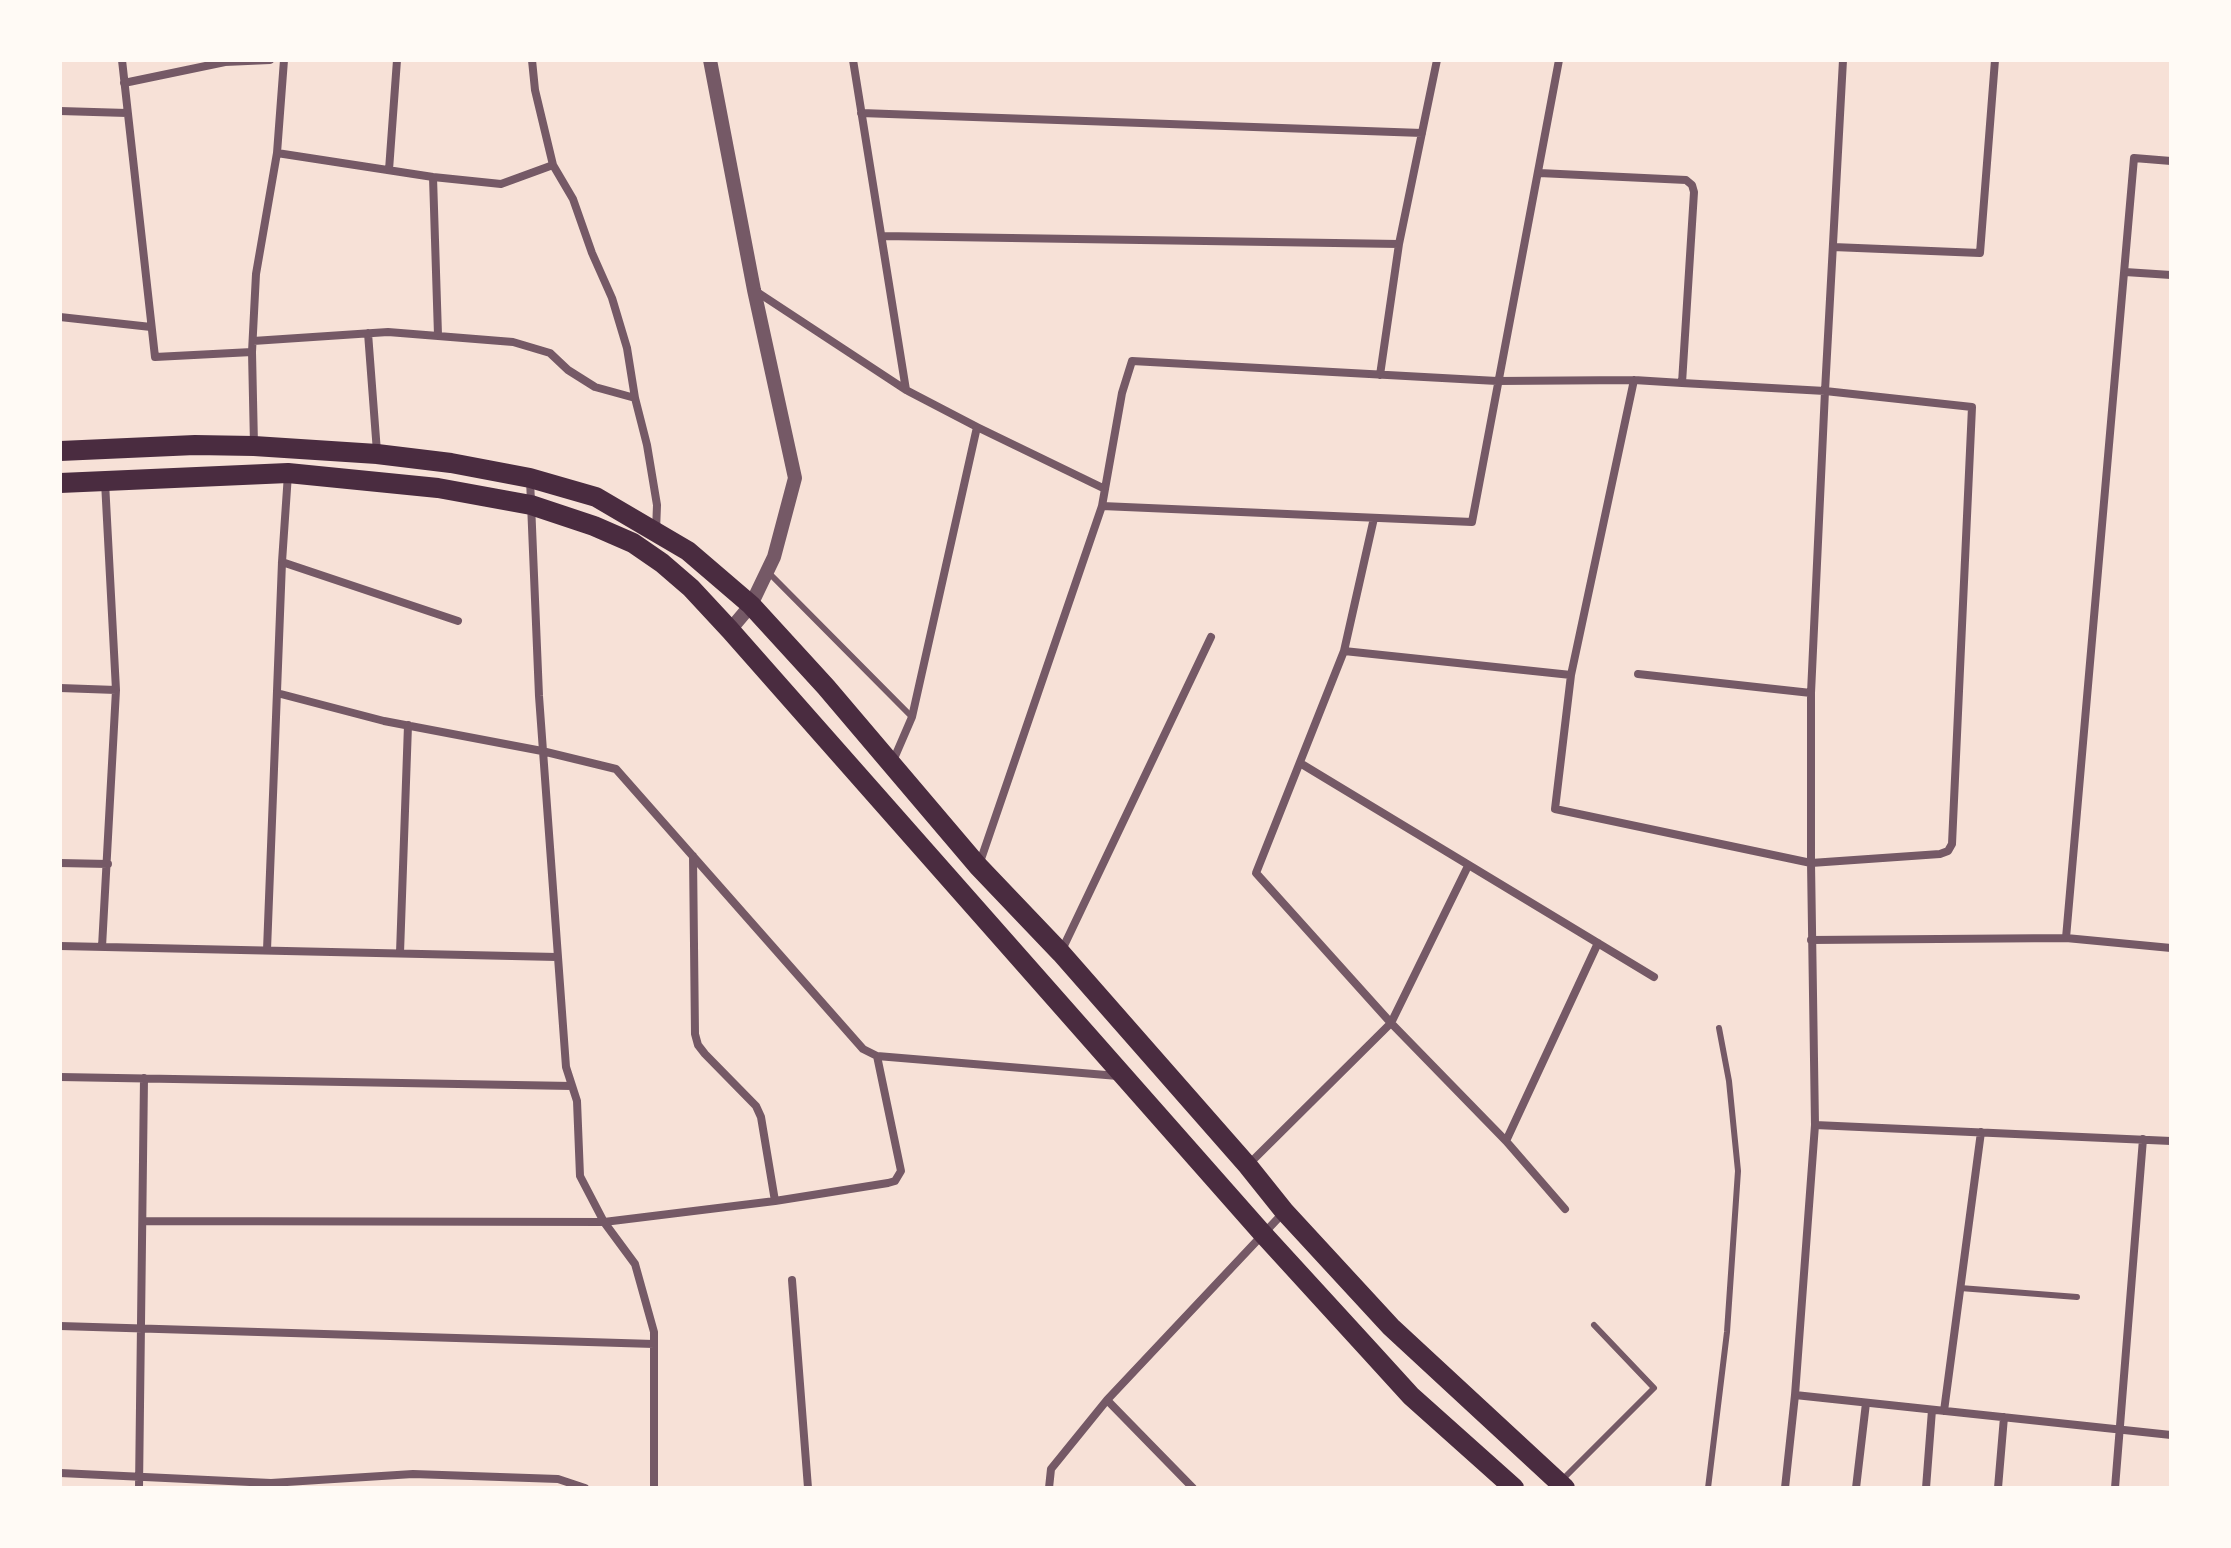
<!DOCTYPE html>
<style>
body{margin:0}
#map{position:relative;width:2231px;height:1548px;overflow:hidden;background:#f7e1d7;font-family:Montserrat,sans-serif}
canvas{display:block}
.frame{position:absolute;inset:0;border:62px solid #fffaf5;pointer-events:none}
</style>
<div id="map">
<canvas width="2231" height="1548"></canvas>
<div class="frame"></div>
</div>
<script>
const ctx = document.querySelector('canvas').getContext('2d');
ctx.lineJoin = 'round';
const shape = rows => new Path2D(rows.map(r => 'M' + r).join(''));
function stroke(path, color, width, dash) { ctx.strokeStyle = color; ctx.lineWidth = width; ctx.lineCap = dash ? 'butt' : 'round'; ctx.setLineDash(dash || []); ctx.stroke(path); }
stroke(shape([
 [767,571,912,717],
 [1960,1288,2077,1297],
 [1562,1480,1654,1388,1594,1325],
 [1708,1488,1727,1332,1738,1171,1729,1081,1719,1028]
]), '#755966', 6);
stroke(shape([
 [122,60,155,357,252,352],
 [532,60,535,90,553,165,573,199,592,253,612,298,627,348,635,398,647,445,657,505,656,531],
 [853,60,906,390,977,427,912,717,893,761],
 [124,83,225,62,270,60],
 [60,111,127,113],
 [861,113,1422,133],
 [277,153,433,177,501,184,553,165],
 [389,170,397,60],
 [1539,173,1686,180,1692,185,1694,192,1682,383],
 [433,177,438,335],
 [882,236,1399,244],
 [1833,247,1980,253,1995,60],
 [2125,272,2171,275],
 [754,290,906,390],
 [60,317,151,327],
 [368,333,377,452],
 [253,341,388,332,513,342,550,353,568,370,595,387,635,398],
 [1380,375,1399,244,1437,60],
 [977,427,1105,489],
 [254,445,252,352,256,274,277,153,284,60],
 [530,479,539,696,566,1067,577,1101,580,1176,604,1222,635,1264,654,1332,654,1488],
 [1102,506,1472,522,1559,60],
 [1374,518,1344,651,1256,873,1391,1023,1506,1141,1565,1209],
 [282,562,458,621],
 [1344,651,1571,675],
 [1638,674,1811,693],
 [60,688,116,690],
 [277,693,384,721,542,751,616,769,863,1049,877,1056,1118,1076],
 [1300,763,1654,977],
 [693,856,695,1034,698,1045,705,1054,756,1106,761,1117,775,1201],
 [60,863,108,864],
 [979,865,1102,506,1122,393,1132,361,1497,381,1634,380,1682,383,1825,391,1972,407,1952,844,1948,851,1940,854,1811,863,1555,809,1571,675,1634,380],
 [2066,938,2134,158,2171,161],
 [1811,940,2066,938,2171,948],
 [60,946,557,957],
 [102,947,116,690,105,482],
 [267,950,282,562,288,474],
 [1061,952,1211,637],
 [400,953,408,725],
 [60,1077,572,1086],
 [1815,1125,2171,1141],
 [1506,1141,1598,943],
 [1249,1164,1391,1023,1468,866],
 [143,1221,604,1222,775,1201,888,1183,895,1181,901,1171,877,1056],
 [792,1280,808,1488],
 [60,1326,654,1344],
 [1795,1395,2171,1435],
 [1107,1400,1193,1488],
 [1944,1411,1981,1132],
 [60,1473,271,1483,413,1474,558,1479,585,1488],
 [139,1488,144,1078],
 [1049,1488,1051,1469,1107,1400,1284,1212],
 [1785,1488,1795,1395,1815,1125,1811,863,1811,693,1825,391,1843,60],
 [1856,1488,1866,1403],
 [1926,1488,1932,1410],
 [1998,1488,2004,1417],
 [2115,1488,2143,1139]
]), '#755966', 8);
stroke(shape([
 [710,60,754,290,795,478,774,557,751,605,730,630]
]), '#755966', 14);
stroke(shape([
 [60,451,195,445,254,446,377,454,451,463,530,478,596,497,688,551,751,605,826,687,978,866,1061,953,1248,1166,1284,1211,1391,1327,1565,1488],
 [60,483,288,473,438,488,531,505,594,526,633,543,662,563,691,588,730,630,1263,1234,1370,1351,1411,1396,1514,1488]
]), '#4a2c40', 20);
</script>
